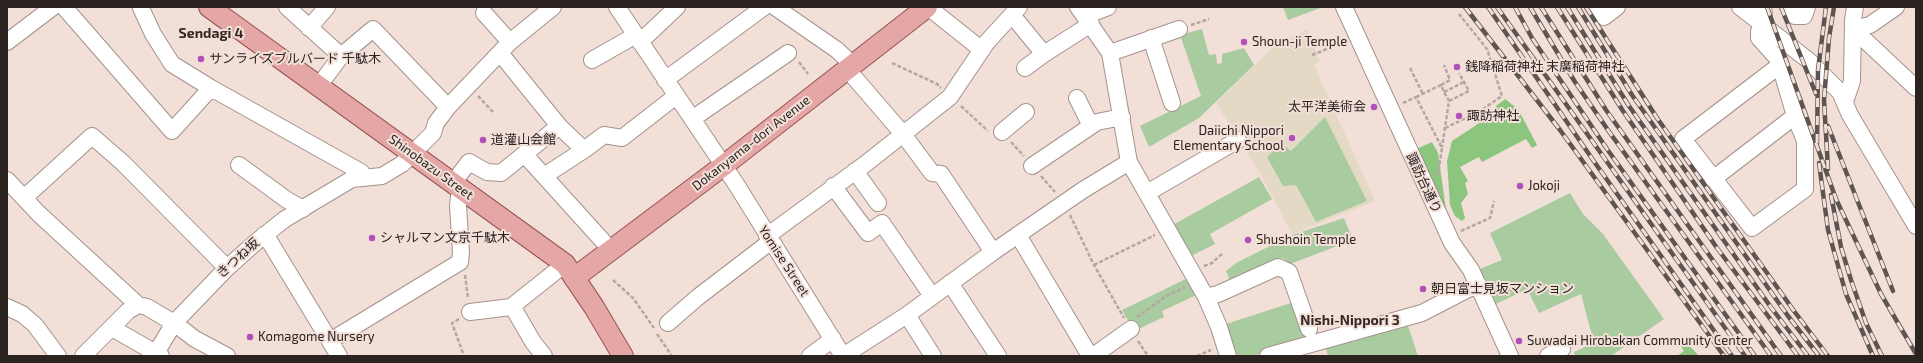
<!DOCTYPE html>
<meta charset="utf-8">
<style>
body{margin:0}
#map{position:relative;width:1923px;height:363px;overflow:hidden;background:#f2dfd8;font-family:"Exo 2",sans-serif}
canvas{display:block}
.frame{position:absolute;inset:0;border:8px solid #2a2320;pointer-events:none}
</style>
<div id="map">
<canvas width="1923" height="363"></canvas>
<div class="frame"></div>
</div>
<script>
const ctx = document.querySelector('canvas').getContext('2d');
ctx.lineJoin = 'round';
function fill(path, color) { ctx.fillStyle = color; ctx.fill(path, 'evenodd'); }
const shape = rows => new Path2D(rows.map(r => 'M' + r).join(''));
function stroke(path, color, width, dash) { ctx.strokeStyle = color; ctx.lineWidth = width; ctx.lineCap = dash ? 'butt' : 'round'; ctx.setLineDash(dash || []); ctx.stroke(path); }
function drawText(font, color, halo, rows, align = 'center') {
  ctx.font = font + ' "Exo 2","Noto Sans JP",sans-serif'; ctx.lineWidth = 4; ctx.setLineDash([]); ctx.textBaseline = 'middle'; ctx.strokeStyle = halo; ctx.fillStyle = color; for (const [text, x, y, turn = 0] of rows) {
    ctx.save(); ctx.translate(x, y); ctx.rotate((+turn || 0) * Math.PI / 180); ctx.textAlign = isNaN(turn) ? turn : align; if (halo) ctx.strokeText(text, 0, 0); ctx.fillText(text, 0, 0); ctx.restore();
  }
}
fill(shape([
 [1307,29,1320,61,1314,65,1375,201,1292,234,1260,173,1216,103,1270,50]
]), '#e4d9c4');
fill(shape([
 [1283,7,1323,7,1288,20],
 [1202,29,1209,55,1216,54,1217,64,1222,63,1222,54,1244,48,1254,65,1199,118,1149,147,1140,126,1201,96,1180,35],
 [1325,117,1367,201,1316,222,1296,185,1283,186,1267,157,1281,143,1291,151],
 [1259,177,1272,199,1210,234,1215,244,1189,257,1171,226],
 [1570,193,1583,214,1603,234,1664,319,1611,356,1575,356,1574,352,1594,343,1581,294,1539,313,1527,289,1492,306,1477,270,1502,260,1490,233],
 [1344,218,1353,240,1290,264,1283,258,1230,280,1226,271,1236,263,1292,235],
 [1192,276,1201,293,1162,311,1164,317,1134,331,1122,310],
 [1294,302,1308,340,1253,356,1233,356,1223,325],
 [1406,320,1418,356,1328,356,1325,344]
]), '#a8cca0');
fill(shape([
 [1505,99,1518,109,1537,145,1532,148,1526,139,1482,162,1479,157,1460,167,1468,181,1465,183,1468,194,1461,203,1465,218,1462,221,1455,216,1450,205,1447,161,1452,141,1493,114,1496,106],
 [1432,142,1438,153,1446,210,1443,212,1414,150],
 [1681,337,1699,356,1677,356,1684,351,1676,340]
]), '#8cc57e');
const minor = shape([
 [64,7,172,131,211,88,361,172,360,178],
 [287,7,341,56],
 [617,7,736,184,843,356],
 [775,7,837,50,853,65],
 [928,7,982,50],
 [1078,7,1110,53,1129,162,1206,297,1219,327,1228,356],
 [1344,7,1452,243,1471,270,1510,356],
 [1597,7,1604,17,1617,7],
 [1740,7,1808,60,1840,92,1850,115,1916,226],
 [1763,7,1764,16,1759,32,1759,38,1777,58,1780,65,1795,116,1805,141,1805,189,1752,228,1683,139,1780,65],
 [1791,7,1795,16,1804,16,1807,7],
 [141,8,153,34,172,64,211,88],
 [484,13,510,42],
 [1012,15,1044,54,1091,24],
 [1085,16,1108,7],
 [309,28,327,7],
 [1853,29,1916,88],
 [1853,29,1870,25,1896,7],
 [1151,38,1172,103],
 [7,42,53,7],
 [640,42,677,7],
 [500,53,559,126,584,150,604,135,622,138,676,96],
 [1110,53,1179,29],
 [592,60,636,35],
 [1025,68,1044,54],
 [847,69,903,134,932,173,941,174,993,252],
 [665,80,764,7],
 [318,87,341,56,373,29,448,107],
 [1077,98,1091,126],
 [1845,102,1852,81,1853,20,1855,7],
 [692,119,788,53],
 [1002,132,1026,112],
 [525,155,611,250],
 [239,165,287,200,303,209],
 [1032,166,1097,122,1122,117],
 [855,171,878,203],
 [544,176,584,150],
 [1713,179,1795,116],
 [7,180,39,214,138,305],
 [453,183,469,162,487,172,501,173,559,126],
 [833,186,868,233,882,223,932,296],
 [1147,193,1238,140],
 [25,197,92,136,123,163,227,268],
 [264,235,268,239,339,356],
 [1018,235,1090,356],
 [767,236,864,165,950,97,987,42,1019,7],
 [950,283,998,356],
 [1206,297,1218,294,1278,267,1289,272,1309,329],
 [512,306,533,342,544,356],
 [7,307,22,314,35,325,58,356],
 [470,312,511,307,565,264],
 [907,315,933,356],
 [668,323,698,297,770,242],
 [112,328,161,356],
 [330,341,460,262,461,252,458,206,460,188],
 [156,353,174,323,195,339,227,356],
 [83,356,128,311,138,305,147,307,174,323,227,268,256,242,285,219,352,179,382,176,402,164,433,133,436,123,448,107,510,42,553,7],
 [810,356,833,339],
 [843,356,907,315,993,252,1083,190,1129,162],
 [1093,356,1131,329],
 [1268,356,1422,313,1478,284],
 [1548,356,1562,349]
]);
const major = shape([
 [209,7,565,264,594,307,623,356],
 [574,278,723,166,927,7]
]);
stroke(minor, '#a4928b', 18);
stroke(major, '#975351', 22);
stroke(shape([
 [1191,25,1209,19],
 [1312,55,1344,42],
 [799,62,808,74],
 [892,63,937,84,941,88],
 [1410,68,1423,94],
 [1441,85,1450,80,1444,65],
 [1444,92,1464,82],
 [478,96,493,112],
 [1416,97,1441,85,1444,92,1449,101,1442,147],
 [1449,101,1469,91,1459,73],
 [1403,103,1416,97,1442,148,1438,175],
 [961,106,988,131],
 [1445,128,1480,111,1502,96,1487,49,1459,14],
 [1011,142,1024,156],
 [1041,176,1055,192],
 [1070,215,1094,265,1124,318],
 [1461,231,1490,218,1494,201],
 [1094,265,1155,235],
 [1204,266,1212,263,1223,253],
 [465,275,468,298],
 [613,280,633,298,654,328],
 [1137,317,1168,295,1185,287],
 [459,319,452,323,464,356],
 [657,334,672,356],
 [1138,341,1148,356],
 [1197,356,1211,350]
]), '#b6a6a1', 2.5, [4, 2]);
stroke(minor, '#fff', 16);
stroke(major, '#e4a7a6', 20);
const rail = shape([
 [1465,7,1560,130,1724,356],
 [1488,7,1593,160,1732,356],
 [1497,7,1745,356],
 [1515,7,1532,38,1607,149,1755,356],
 [1530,7,1575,82,1610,133,1771,356],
 [1541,7,1606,110,1781,356],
 [1557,7,1623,111,1717,248,1798,356],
 [1567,7,1629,106,1770,306,1808,356],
 [1578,7,1632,95,1788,316,1819,356],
 [1586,7,1657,118,1794,311,1828,356],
 [1767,7,1836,199,1881,294,1916,354],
 [1781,7,1816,94],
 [1828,126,1893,291],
 [1817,143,1818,70,1826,7],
 [1819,163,1828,230,1846,294,1873,356],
 [1828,169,1824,100,1829,38,1834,7],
 [1831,195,1841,247,1851,280,1866,323,1882,356]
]);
stroke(rail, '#5e5450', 4.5);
stroke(rail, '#f2dfd8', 3, [9]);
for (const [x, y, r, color] of [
 [1244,42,4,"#b050b8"],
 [201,59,4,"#b050b8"],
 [1457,67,4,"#b050b8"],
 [1374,107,4,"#b050b8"],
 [1459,116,4,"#b050b8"],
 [1292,138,4,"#b050b8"],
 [483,140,4,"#b050b8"],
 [1520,186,4,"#b050b8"],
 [372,238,4,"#b050b8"],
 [1248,240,4,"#b050b8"],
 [1423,289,4,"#b050b8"],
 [250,337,4,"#b050b8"],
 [1519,341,4,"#b050b8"]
]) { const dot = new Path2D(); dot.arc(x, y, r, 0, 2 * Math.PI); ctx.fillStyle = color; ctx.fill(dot); stroke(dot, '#f2dfd8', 1.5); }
drawText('13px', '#2a2320', '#f2dfd8', [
 ["Shoun-ji Temple",1252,42],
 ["サンライズブルバード 千駄木",209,59],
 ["銭降稲荷神社 末廣稲荷神社",1465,67],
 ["太平洋美術会",1366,107,"right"],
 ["諏訪神社",1467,116],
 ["Daiichi Nippori",1284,131,"right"],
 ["Elementary School",1284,146,"right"],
 ["道灌山会館",491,140],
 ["Jokoji",1528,186],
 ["シャルマン文京千駄木",380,238],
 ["Shushoin Temple",1256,240],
 ["朝日富士見坂マンション",1431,289],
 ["Komagome Nursery",258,337],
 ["Suwadai Hirobakan Community Center",1527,341]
], 'left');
drawText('13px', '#2a2320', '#f2dfd8', [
 ["Dokanyama-dori Avenue",751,143,-38],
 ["Shinobazu Street",431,167,36],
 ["諏訪台通り",1424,183,65],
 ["きつね坂",238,258,-42],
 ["Yomise Street",784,261,57]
]);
drawText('bold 14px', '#382924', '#f2dfd8', [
 ["Sendagi 4",211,33],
 ["Nishi-Nippori 3",1350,320]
]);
</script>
